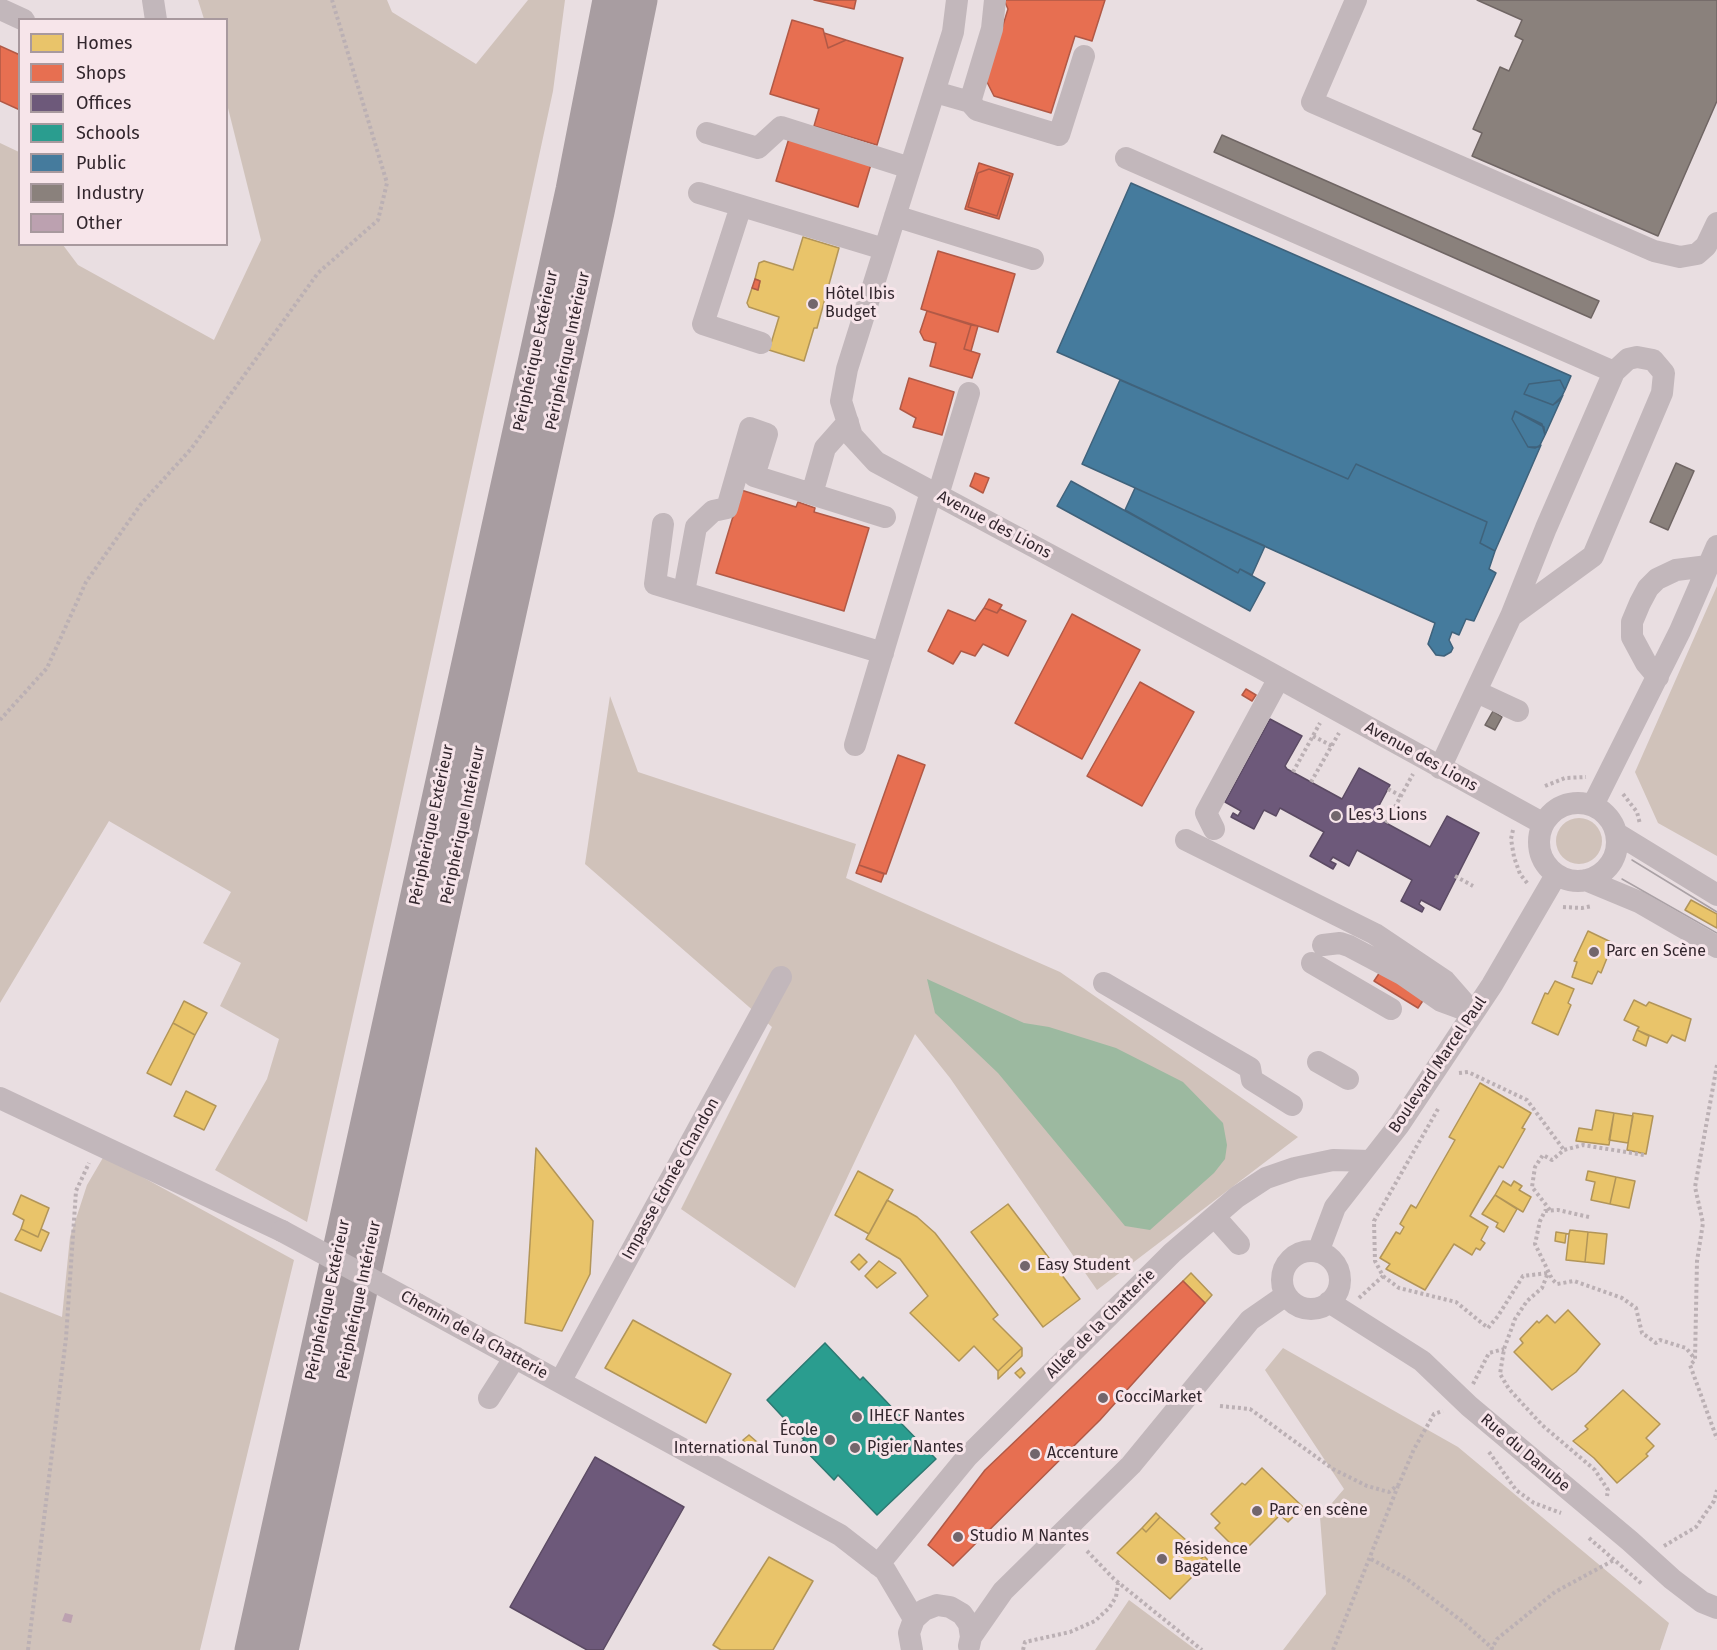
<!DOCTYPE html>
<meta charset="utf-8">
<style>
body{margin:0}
#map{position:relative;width:1717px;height:1650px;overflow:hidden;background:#e9dee1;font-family:"Fira Sans",sans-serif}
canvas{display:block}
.legend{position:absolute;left:18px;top:18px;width:210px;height:228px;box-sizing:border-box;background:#f7e5ea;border:2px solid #a8999e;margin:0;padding:8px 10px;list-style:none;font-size:18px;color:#32262d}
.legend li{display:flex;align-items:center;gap:12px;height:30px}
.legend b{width:30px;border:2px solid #a8999e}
</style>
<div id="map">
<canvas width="1717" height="1650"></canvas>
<ul class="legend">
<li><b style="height:16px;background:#e9c46a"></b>Homes</li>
<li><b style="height:16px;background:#e76f51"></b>Shops</li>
<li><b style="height:16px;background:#6d597a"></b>Offices</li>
<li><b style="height:16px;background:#2a9d8f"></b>Schools</li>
<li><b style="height:16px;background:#457b9d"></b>Public</li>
<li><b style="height:16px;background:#8a817c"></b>Industry</li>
<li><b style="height:16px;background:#bca1b0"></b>Other</li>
</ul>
</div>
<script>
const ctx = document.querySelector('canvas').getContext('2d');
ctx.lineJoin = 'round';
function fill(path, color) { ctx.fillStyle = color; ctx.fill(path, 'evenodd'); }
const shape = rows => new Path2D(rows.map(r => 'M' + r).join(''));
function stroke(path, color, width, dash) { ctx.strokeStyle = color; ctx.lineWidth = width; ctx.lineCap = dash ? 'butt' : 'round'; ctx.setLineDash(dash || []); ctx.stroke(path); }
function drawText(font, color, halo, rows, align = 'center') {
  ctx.font = font + ' "Fira Sans",sans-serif'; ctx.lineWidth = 6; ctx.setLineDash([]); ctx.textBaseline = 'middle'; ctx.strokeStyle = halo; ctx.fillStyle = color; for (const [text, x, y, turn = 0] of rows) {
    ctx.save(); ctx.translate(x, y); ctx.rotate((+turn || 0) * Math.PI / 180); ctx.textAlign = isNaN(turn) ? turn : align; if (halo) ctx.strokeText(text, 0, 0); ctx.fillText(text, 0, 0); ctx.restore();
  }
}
fill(shape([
 [198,0,387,0,392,12,476,64,528,0,565,0,553,91,391,845,307,1222,215,1170,267,1079,279,1039,220,1006,241,963,203,943,231,892,109,821,0,1003,0,143,19,152,20,244,63,245,78,265,214,340,261,240,227,104,226,20,204,19],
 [1717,586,1717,856,1658,823,1635,772],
 [610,696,638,772,856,844,846,878,1060,972,1298,1137,1097,1290,950,1078,915,1034,795,1288,681,1209,772,1027,585,864],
 '1556 841a23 23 0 1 1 46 0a23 23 0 1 1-46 0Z',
 [104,1156,294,1260,200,1650,0,1650,0,1292,62,1317,70,1237,87,1185],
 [1283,1348,1458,1447,1669,1623,1660,1650,1283,1650,1326,1594,1320,1517,1344,1489,1265,1370],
 [1129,1600,1196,1650,1095,1650]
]), '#d0c2ba');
fill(shape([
 [927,979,1024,1023,1049,1027,1116,1048,1183,1082,1223,1123,1227,1145,1225,1159,1214,1173,1150,1230,1125,1226,998,1073,935,1013]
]), '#9cb9a0');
const homes = shape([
 [803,237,839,248,817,328,814,328,804,361,769,350,779,317,749,307,747,303,752,288,758,290,760,281,755,279,759,263,764,261,793,270,803,237],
 [1691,900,1717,914,1717,928,1685,910,1691,900],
 [1588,931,1613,943,1601,973,1598,971,1592,984,1572,977,1577,962,1574,961,1588,931],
 [1555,981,1574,989,1568,1003,1571,1005,1558,1035,1532,1023,1545,993,1548,994,1555,981],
 [1634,1000,1646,1006,1649,1002,1691,1019,1685,1041,1672,1035,1667,1043,1637,1030,1639,1027,1624,1020,1634,1000],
 [184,1001,207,1013,195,1035,173,1023,184,1001],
 [173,1023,195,1035,171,1085,147,1073,173,1023],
 [1637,1030,1649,1036,1646,1046,1633,1040,1637,1030],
 [1480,1083,1531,1113,1522,1128,1525,1129,1503,1168,1499,1166,1470,1216,1488,1227,1481,1240,1485,1243,1480,1250,1476,1248,1472,1255,1454,1244,1425,1290,1386,1269,1390,1264,1380,1258,1396,1232,1400,1234,1404,1227,1400,1224,1411,1205,1416,1208,1455,1140,1449,1137,1480,1083],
 [186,1091,216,1106,204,1130,174,1116,186,1091],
 [1596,1110,1614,1113,1609,1145,1576,1141,1579,1128,1592,1130,1596,1110],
 [1614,1113,1633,1116,1628,1143,1609,1140,1614,1113],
 [1633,1113,1653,1116,1646,1154,1627,1150,1633,1113],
 [536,1148,593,1221,590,1274,562,1331,525,1323,536,1148],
 [858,1171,893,1190,869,1234,835,1215,858,1171],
 [1588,1171,1616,1177,1610,1204,1591,1200,1595,1182,1586,1180,1588,1171],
 [1616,1177,1635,1181,1629,1208,1610,1204,1616,1177],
 [1503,1181,1511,1186,1514,1181,1522,1186,1519,1190,1531,1197,1523,1212,1495,1195,1503,1181],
 [21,1195,49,1208,38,1237,21,1229,24,1220,13,1214,21,1195],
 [1495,1195,1517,1209,1504,1232,1496,1227,1498,1223,1482,1214,1495,1195],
 [887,1200,917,1217,935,1233,998,1315,993,1319,1022,1348,998,1371,974,1346,959,1361,910,1313,928,1296,900,1259,866,1239,887,1200],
 [1008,1204,1080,1299,1043,1327,971,1232,1008,1204],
 [21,1229,38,1237,41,1229,49,1233,41,1251,15,1240,21,1229],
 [1570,1230,1588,1232,1585,1262,1566,1260,1569,1234,1566,1234,1565,1243,1555,1241,1556,1232,1569,1234,1570,1230],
 [1588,1232,1607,1234,1604,1264,1585,1262,1588,1232],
 [859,1254,867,1262,859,1270,851,1262,859,1254],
 [879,1261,896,1273,877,1288,865,1276,879,1261],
 [1191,1273,1212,1295,1205,1303,1183,1281,1191,1273],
 [1568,1310,1600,1344,1576,1372,1552,1390,1514,1352,1523,1343,1520,1339,1537,1321,1539,1323,1547,1315,1555,1323,1568,1310],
 [633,1320,731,1374,706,1423,605,1368,633,1320],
 [1022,1348,1022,1356,998,1379,998,1371,1022,1348],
 [1021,1368,1025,1373,1020,1378,1015,1373,1021,1368],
 [1623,1390,1660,1424,1646,1438,1654,1446,1646,1454,1648,1456,1617,1483,1594,1458,1573,1441,1588,1429,1585,1426,1623,1390],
 [749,1435,757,1442,749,1448,743,1440,749,1435],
 [1262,1468,1303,1507,1288,1522,1280,1515,1241,1554,1215,1528,1220,1523,1211,1514,1242,1483,1245,1485,1262,1468],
 [1156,1513,1160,1517,1146,1532,1142,1528,1156,1513],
 [1160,1517,1204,1556,1197,1563,1202,1567,1170,1599,1117,1553,1142,1528,1146,1532,1160,1517],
 [1204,1556,1208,1560,1202,1567,1197,1563,1204,1556],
 [769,1557,813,1581,773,1650,721,1650,713,1645,769,1557]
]);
fill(homes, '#e9c46a');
stroke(homes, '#b29558', 1.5);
const shops = shape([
 [814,0,856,0,854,9,814,0],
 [1004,0,1105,0,1092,41,1075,36,1051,113,994,96,986,80,1008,9,1004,0],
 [792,20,823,29,828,48,846,40,903,58,877,145,814,126,819,109,770,94,792,20],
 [824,33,846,40,828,48,824,33],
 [0,46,20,55,20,110,0,101,0,46],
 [790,135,872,161,858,207,776,181,790,135],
 [979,163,1013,174,999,219,965,209,979,163],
 [989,169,1010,176,997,216,968,207,978,173,989,169],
 [989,169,1010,176,997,216,968,207,978,173,989,169],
 [938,251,1015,274,998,332,921,309,938,251],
 [755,279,760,281,758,290,752,288,755,279],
 [927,311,971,325,964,349,980,354,972,378,930,366,936,343,924,340,920,332,927,311],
 [971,325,978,326,971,351,964,349,971,325],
 [909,378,954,392,942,435,913,427,916,418,900,409,909,378],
 [975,473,989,478,983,493,970,486,975,473],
 [741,490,796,507,798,502,815,508,814,512,869,528,844,611,716,573,741,490],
 [989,599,1002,605,997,613,984,608,989,599],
 [984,608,997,613,1000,609,1026,621,1008,656,983,644,975,656,961,651,953,664,928,651,948,610,975,621,984,608],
 [1072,614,1140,650,1082,759,1015,723,1072,614],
 [1140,682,1194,712,1142,806,1087,776,1140,682],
 [1246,689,1256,695,1252,701,1242,695,1246,689],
 [898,755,925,765,886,874,859,865,898,755],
 [859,865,884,874,881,882,856,873,859,865],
 [1382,969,1426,996,1418,1008,1374,981,1382,969],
 [1183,1281,1205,1303,1100,1420,953,1566,928,1545,985,1470,1183,1281]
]);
fill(shops, '#e76f51');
stroke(shops, '#b15946', 1.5);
const offices = shape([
 [1270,719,1302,736,1285,766,1287,769,1342,799,1359,768,1390,785,1374,815,1386,823,1430,847,1447,816,1479,833,1440,910,1421,900,1419,904,1424,908,1422,912,1401,901,1412,880,1357,850,1349,866,1333,857,1330,861,1336,864,1333,869,1310,856,1324,832,1280,808,1276,816,1264,810,1254,829,1231,817,1233,813,1238,816,1241,811,1225,802,1270,719],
 [595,1457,684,1507,603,1650,587,1650,510,1607,595,1457]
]);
fill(offices, '#6d597a');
stroke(offices, '#5b4a63', 1.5);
const schools = shape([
 [825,1343,860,1380,863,1377,901,1417,897,1419,936,1459,877,1515,838,1475,834,1480,799,1444,804,1440,767,1400,825,1343]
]);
fill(schools, '#2a9d8f');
stroke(schools, '#2c7972', 1.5);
const public = shape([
 [1131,183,1571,376,1565,390,1560,380,1529,384,1524,394,1553,405,1563,395,1545,435,1542,424,1515,411,1512,419,1528,447,1535,448,1541,445,1495,551,1480,543,1487,522,1356,464,1348,479,1057,352,1131,183],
 [1120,380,1348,479,1356,464,1487,522,1480,543,1495,551,1489,569,1496,573,1474,621,1466,619,1459,635,1452,632,1449,640,1453,648,1451,652,1444,656,1436,655,1428,644,1435,623,1082,464,1120,380],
 [1560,380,1565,390,1560,400,1553,405,1524,394,1529,384,1560,380],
 [1515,411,1544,427,1545,435,1539,447,1528,447,1512,419,1515,411],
 [1071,481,1238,573,1240,569,1265,583,1250,611,1057,506,1071,481],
 [1135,488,1265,546,1252,575,1240,569,1238,573,1125,510,1135,488]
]);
fill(public, '#457b9d');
stroke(public, '#3f627b', 1.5);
const industry = shape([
 [1477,0,1717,0,1717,101,1658,236,1472,156,1482,133,1473,129,1500,67,1509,71,1523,40,1515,36,1522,20,1477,0],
 [1222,135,1599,301,1591,318,1214,152,1222,135],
 [1676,463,1694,471,1668,530,1650,522,1676,463],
 [1493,711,1502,717,1495,730,1485,725,1493,711]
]);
fill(industry, '#8a817c');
stroke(industry, '#706664', 1.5);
fill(shape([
 [65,1613,73,1615,71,1623,62,1621]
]), '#bca1b0');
stroke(shape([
 [0,720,47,668,86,582,141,504,191,449,318,273,378,220,387,183,332,0],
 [1313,736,1332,746],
 [1293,772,1320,723],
 [1311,782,1339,733],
 [1545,786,1565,778,1586,777],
 [1388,789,1401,796],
 [1623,794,1637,812,1640,824],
 [1386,823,1413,774],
 [1513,830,1511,839,1514,857,1520,874,1528,884],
 [1455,876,1473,886],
 [1563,907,1582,908,1592,906],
 [1717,1065,1695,1187,1703,1223,1697,1261,1695,1360,1690,1365,1717,1439],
 [1459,1073,1468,1072,1527,1100,1564,1150],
 [1438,1109,1374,1221,1375,1261,1383,1276,1399,1288,1456,1302,1488,1328,1498,1316,1523,1276,1548,1273,1542,1288,1527,1301,1515,1319,1504,1349,1500,1374,1509,1389,1542,1425,1595,1470,1608,1490,1607,1496],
 [1550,1210,1532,1187,1535,1167,1543,1155,1552,1160,1564,1150,1583,1145,1644,1155],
 [1589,1217,1558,1210,1545,1211,1540,1221,1535,1244,1552,1279,1557,1284,1574,1281,1622,1298,1636,1308,1642,1333,1656,1343,1660,1340,1686,1348,1695,1359],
 [1359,1298,1383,1276],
 [1473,1384,1489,1353,1504,1349],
 [1220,1406,1250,1409,1333,1469,1367,1486,1389,1492,1399,1484,1414,1449,1434,1414,1443,1411],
 [1489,1452,1516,1490,1534,1503,1561,1513],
 [1589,1538,1642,1584],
 [1664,1546,1696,1527,1714,1501,1717,1490],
 [1087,1551,1114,1579,1202,1650],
 [1371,1559,1407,1579,1463,1622,1493,1649],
 [28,1650,66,1338,76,1191,89,1163],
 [1023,1650,1025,1642,1070,1632,1095,1621,1109,1608,1116,1597,1118,1583],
 [1333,1650,1398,1486],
 [1491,1650,1497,1639,1555,1592,1614,1560]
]), '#bbb0b4', 4, [3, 3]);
stroke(shape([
 [153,0,156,20],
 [957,0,953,32,847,369,841,401,852,436,876,462,1259,667,1542,823],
 [1356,0,1312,102,1654,251,1680,257,1697,254,1706,246,1717,223],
 [0,9,24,20],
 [935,92,970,102,977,110,1059,135,1084,56],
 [970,102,992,29,995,0],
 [707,133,758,148,781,127,910,168],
 [1126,158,1614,372],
 [699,193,884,249],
 [741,206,703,324,761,343],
 [895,216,1033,259],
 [812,494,825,448,848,422],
 [938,495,969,393],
 [663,524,655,584,883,653],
 [684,592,696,527,713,511,727,508,750,428,767,434,754,476,885,517],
 [1658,677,1646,663,1632,637,1632,622,1640,603,1648,588,1657,579,1676,570,1708,566],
 [1477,692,1518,711],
 [855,745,931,492],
 [1440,768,1511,616,1546,528,1614,372,1628,359,1637,357,1653,360,1664,373,1662,393,1593,556,1511,616],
 '1539 842a39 39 0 1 1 78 0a39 39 0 1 1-78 0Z',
 [1593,805,1680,631,1717,546],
 [1214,829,1206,813,1279,678],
 [1616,833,1717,895],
 [1186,840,1375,934,1445,981,1473,1013],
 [1586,880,1639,902,1717,947],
 [1323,945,1340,943,1349,946,1402,974,1441,1001,1471,1012],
 [1312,963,1391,1009],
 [1104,983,1250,1068,1252,1080,1292,1105],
 [1318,1062,1348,1079],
 [0,1098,282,1231],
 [1215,1217,1239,1244],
 '1282 1280a29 29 0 1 1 58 0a29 29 0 1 1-58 0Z',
 [1318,1252,1335,1207,1399,1125,1492,985,1556,875],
 [1329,1302,1422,1361,1469,1406,1630,1541,1672,1579,1702,1602,1717,1608],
 [417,1304,840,1535,885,1570,914,1619],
 [560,1382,781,977],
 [489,1398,515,1357],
 [878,1565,967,1457,1172,1253,1237,1197,1266,1178,1295,1168,1333,1160,1371,1161],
 [971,1637,1003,1591,1131,1465,1250,1320,1286,1295],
 [912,1650,909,1633,914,1619,924,1610,937,1605,950,1607,962,1614,969,1624,971,1637,969,1646]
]), '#c2b7bb', 22);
stroke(shape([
 [251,1650,572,190,609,0],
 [282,1650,598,212,641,0]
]), '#a89da1', 33);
stroke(shape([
 [1632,860,1717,912],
 [1622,879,1717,933]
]), '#aaa1a5', 1.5);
stroke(shape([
 [282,1231,417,1304]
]), '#c2b7bb', 22);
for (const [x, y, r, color] of [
 [813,304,6,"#72666c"],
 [1336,816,6,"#72666c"],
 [1594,952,6,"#72666c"],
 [1025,1266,6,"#72666c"],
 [1103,1398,6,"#72666c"],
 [857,1417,6,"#72666c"],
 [830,1440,6,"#72666c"],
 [855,1448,6,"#72666c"],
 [1035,1454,6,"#72666c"],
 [1257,1511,6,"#72666c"],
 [958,1537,6,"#72666c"],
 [1162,1559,6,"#72666c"]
]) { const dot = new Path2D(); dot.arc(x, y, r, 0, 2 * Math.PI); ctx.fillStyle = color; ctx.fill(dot); stroke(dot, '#f7e5ea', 2); }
drawText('16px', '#32262d', '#f7e5ea', [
 ["Hôtel Ibis",825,295],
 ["Budget",825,313],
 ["Les 3 Lions",1348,816],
 ["Parc en Scène",1606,952],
 ["Easy Student",1037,1266],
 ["CocciMarket",1115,1398],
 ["IHECF Nantes",869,1417],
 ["École",818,1431,"right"],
 ["International Tunon",818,1449,"right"],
 ["Pigier Nantes",867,1448],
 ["Accenture",1047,1454],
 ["Parc en scène",1269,1511],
 ["Studio M Nantes",970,1537],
 ["Résidence",1174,1550],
 ["Bagatelle",1174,1568]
], 'left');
drawText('16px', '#32262d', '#f7e5ea', [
 ["Périphérique Extérieur",536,351,-78],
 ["Périphérique Intérieur",568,351,-78],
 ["Avenue des Lions",994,525,28],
 ["Avenue des Lions",1421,757,29],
 ["Périphérique Extérieur",432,825,-78],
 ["Périphérique Intérieur",463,825,-78],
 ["Boulevard Marcel Paul",1438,1065,-56],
 ["Impasse Edmée Chandon",671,1179,-61],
 ["Périphérique Extérieur",328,1300,-78],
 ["Périphérique Intérieur",359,1300,-78],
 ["Allée de la Chatterie",1101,1324,-45],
 ["Chemin de la Chatterie",474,1335,29],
 ["Rue du Danube",1525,1453,40]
]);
</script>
